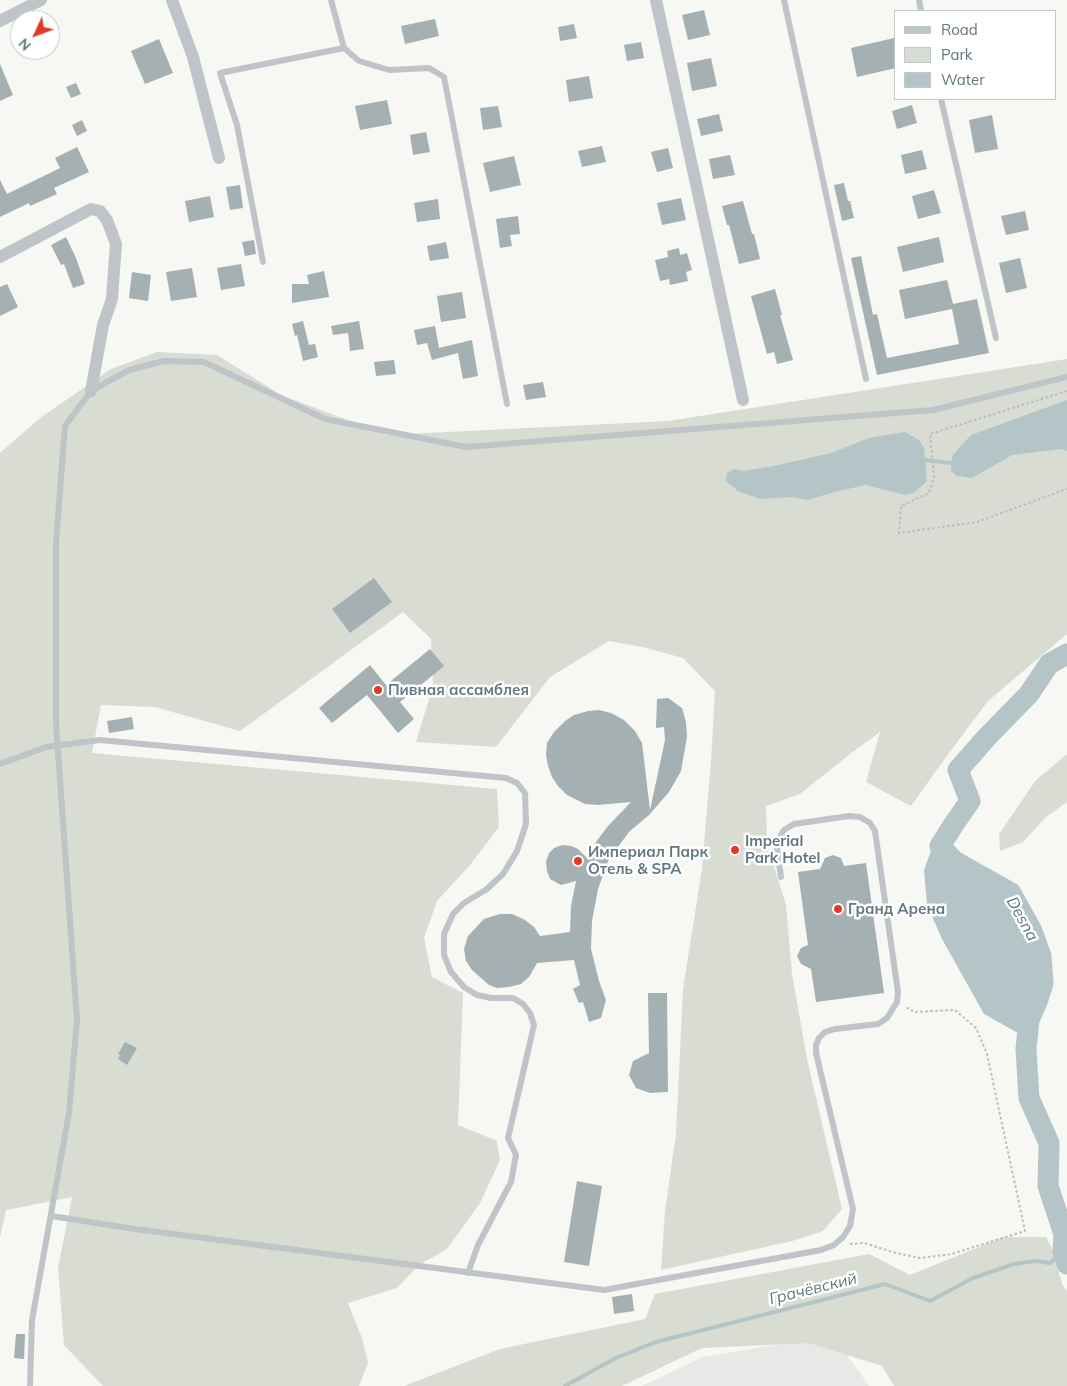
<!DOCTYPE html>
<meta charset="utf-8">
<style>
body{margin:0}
#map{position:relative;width:1067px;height:1386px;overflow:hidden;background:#f7f7f4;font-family:Mulish,sans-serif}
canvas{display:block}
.legend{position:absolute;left:894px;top:10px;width:162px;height:90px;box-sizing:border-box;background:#fff;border:1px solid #c0c9cc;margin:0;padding:6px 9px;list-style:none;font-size:15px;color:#62777f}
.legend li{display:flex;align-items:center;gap:10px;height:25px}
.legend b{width:25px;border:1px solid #c0c9cc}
.north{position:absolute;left:10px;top:10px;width:50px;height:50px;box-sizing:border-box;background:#fff;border:1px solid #c0c9cc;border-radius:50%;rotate:227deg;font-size:14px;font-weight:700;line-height:20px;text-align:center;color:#62777f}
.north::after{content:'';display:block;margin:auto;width:18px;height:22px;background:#e23929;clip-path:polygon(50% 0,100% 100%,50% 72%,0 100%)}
</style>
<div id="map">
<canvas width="1067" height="1386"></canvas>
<ul class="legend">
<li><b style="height:6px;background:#bec4c7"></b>Road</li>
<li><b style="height:14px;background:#d8dcd3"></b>Park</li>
<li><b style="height:14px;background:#b5c5c7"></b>Water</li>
</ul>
<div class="north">N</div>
</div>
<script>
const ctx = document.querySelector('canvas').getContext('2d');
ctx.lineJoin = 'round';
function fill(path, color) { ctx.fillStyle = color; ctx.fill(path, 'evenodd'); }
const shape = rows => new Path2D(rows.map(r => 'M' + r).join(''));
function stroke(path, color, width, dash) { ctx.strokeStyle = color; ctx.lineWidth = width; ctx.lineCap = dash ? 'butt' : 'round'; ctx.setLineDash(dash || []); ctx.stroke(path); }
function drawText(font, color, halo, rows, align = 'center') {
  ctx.font = font + ' Mulish,sans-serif'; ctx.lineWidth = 5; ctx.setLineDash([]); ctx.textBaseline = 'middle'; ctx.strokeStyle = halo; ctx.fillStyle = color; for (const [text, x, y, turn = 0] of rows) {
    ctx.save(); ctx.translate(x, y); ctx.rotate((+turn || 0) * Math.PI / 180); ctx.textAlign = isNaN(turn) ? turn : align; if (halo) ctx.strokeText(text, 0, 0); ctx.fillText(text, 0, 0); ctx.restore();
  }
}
fill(shape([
 [833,1335,869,1386,642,1386,703,1357]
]), '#e8e8e7');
fill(shape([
 [157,352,217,355,281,395,387,435,668,421,1067,359,1067,634,988,701,938,768,911,806,866,782,880,732,850,754,800,794,766,806,767,844,786,905,792,974,807,1059,842,1209,823,1231,792,1241,661,1270,665,1211,676,1134,683,989,702,869,711,761,715,691,683,658,643,647,609,641,550,677,496,747,416,742,433,686,431,639,403,612,240,731,155,707,101,705,92,753,497,789,499,827,470,865,437,901,424,938,432,977,463,993,458,1125,497,1141,500,1160,480,1203,447,1249,419,1265,397,1288,348,1303,362,1338,368,1363,359,1386,103,1386,64,1345,58,1268,72,1197,6,1210,0,1238,0,453,40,418,111,369],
 [1067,754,1067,802,1045,818,1023,842,1000,851,999,834,1036,780],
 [1004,1237,1046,1237,1054,1253,1062,1284,1067,1291,1067,1386,894,1386,882,1366,809,1343,702,1348,622,1386,404,1386,500,1349,645,1319,655,1294,869,1254,910,1275]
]), '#d8dcd3');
fill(shape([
 [1067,400,1067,451,1061,449,1012,455,972,478,957,476,951,471,952,456,971,435],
 [905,432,919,440,924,448,927,481,914,493,905,495,866,485,834,492,808,500,792,497,760,499,738,491,726,481,727,473,734,469,743,471,774,466,831,453,869,438],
 [940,846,996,885,1011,893,1031,929,1041,956,1043,983,1027,1038,984,1014,942,939,927,905,924,870,931,851]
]), '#b5c5c7');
stroke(shape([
 [925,460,951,463],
 [565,1386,616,1358,656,1342,885,1284,930,1301,973,1278,1014,1264,1035,1261,1050,1263,1063,1251]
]), '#b5c5c7', 4);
stroke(shape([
 [1067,654,1049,664,1029,694,987,737,958,770,970,801,954,824,940,846,954,861,1011,893,1031,929,1041,956,1043,983,1038,999,1029,1020,1026,1049,1029,1098,1049,1143,1048,1186,1064,1234,1063,1251,1067,1264]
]), '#b5c5c7', 21);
fill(shape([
 [704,10,710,35,688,40,682,15],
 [435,19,439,36,405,44,401,26],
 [574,24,577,38,560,41,558,27],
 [894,38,896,46,896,68,857,77,851,48],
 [159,39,173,73,145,84,131,51],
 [641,42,644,58,627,61,624,45],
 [711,58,717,86,692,91,687,63],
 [0,64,13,95,0,101],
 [589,76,593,98,569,102,566,80],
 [76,83,81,94,71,98,66,87],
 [387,100,392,124,360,130,355,106],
 [912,105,917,123,897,129,892,111],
 [498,106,502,127,483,130,480,108],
 [719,114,723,131,701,136,697,119],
 [992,115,998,149,975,153,969,120],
 [82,120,87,131,77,136,72,125],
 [426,132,430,152,413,155,410,135],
 [602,146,606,162,582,167,578,151],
 [77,147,89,172,54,188,57,194,30,206,29,203,0,217,0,180,7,194,60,168,55,158],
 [668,148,673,168,657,172,651,152],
 [922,150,927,169,905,174,901,155],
 [730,155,735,175,713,179,709,159],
 [514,156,521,185,490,192,483,163],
 [844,183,848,201,850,201,854,218,842,221,834,185],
 [240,185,243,208,230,210,226,187],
 [934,190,941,213,918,219,912,196],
 [210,196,214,217,189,222,185,201],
 [681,198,686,220,662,225,657,203],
 [438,199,440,219,417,222,414,203],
 [743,201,752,234,754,234,760,259,739,264,729,225,727,225,722,206],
 [1025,211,1029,230,1006,235,1001,216],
 [518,216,520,234,510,235,512,246,500,248,496,219],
 [66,237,76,258,85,284,73,288,64,264,61,265,51,245],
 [939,237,944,262,903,272,897,247],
 [254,240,256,254,245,256,242,242],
 [446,242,449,258,430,261,427,246],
 [679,248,680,255,687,253,692,270,686,272,688,281,670,285,669,279,660,281,655,260,668,257,667,251],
 [861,256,873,315,877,314,887,358,959,344,952,309,905,319,899,290,947,280,953,304,977,299,989,353,877,375,851,258],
 [1020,258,1027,288,1006,293,999,263],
 [241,264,245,286,221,290,217,268],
 [192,268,197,297,171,301,166,272],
 [324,271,329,297,292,303,292,284,309,284,307,275],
 [132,272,151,275,148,301,129,298],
 [7,284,18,307,0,316,0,287],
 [775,289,782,315,780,315,793,360,777,364,774,352,767,354,751,296],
 [462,292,466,318,441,322,437,296],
 [303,321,309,345,315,344,318,357,303,361,297,335,295,336,292,324],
 [359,321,364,349,350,351,348,333,333,335,331,326],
 [435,326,439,348,472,340,478,376,463,379,458,353,432,360,427,343,417,345,414,330],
 [394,360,396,374,376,376,374,362],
 [543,382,546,397,526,400,523,385],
 [374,578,392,602,350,633,332,609],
 [430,649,444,666,400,702,414,719,398,733,367,695,332,723,319,708,370,665,386,685],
 [668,698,682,708,686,722,687,737,681,771,669,792,649,815,629,832,609,859,598,889,592,921,591,949,599,981,606,1000,601,1018,589,1022,583,1002,579,1003,573,989,580,985,574,960,537,963,529,977,521,984,509,987,497,988,489,985,472,970,466,961,464,949,468,936,484,919,500,914,512,914,525,920,534,927,540,936,570,932,571,906,576,881,561,885,550,879,547,871,546,862,549,853,554,848,562,845,571,846,578,849,587,858,596,842,608,826,631,802,598,805,585,804,567,795,558,786,552,777,548,766,546,755,547,743,554,732,565,721,574,715,588,711,599,710,611,713,624,720,635,731,642,743,650,810,665,740,664,727,656,728,657,699],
 [132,717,134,729,109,733,107,721],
 [833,855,841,858,844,866,866,863,884,993,816,1002,811,969,801,964,797,956,801,948,808,945,798,872,820,869,825,858],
 [648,993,667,993,668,1092,650,1093,636,1088,629,1075,633,1061,649,1053],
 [125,1042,137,1048,127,1065,118,1059,120,1055,118,1054],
 [577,1181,602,1186,589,1266,564,1262],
 [632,1294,634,1311,614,1314,612,1297],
 [16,1334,25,1334,24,1359,14,1358]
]), '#a5b0b3');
stroke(shape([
 [1067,391,930,434,934,476,929,493,901,506,899,533,977,522,1067,489],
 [850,1244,864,1243,896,1253,920,1258,952,1254,1025,1231,987,1054,976,1028,955,1010,914,1012,906,1007]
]), '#b8bdbf', 2, [2.5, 2.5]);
stroke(shape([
 [331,0,344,48,359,61,389,70,429,68,444,77,507,404],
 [784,0,866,379],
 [919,0,921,11],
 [941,99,996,338],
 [263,262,237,125,220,73,344,48],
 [0,764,46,747,100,740,506,778,517,783,525,793,526,824,517,851,503,874,487,889,464,903,453,914,444,934,444,955,451,972,464,987,477,995,491,998,513,998,523,1004,530,1013,534,1025,508,1138,516,1155,511,1182,478,1245,468,1273],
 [51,1216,135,1229,604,1290,821,1250,834,1245,843,1237,850,1226,853,1209,816,1053,816,1045,819,1038,825,1032,835,1029,878,1024,887,1018,897,1002,898,992,875,831,870,823,860,817,849,816,794,824,784,830,779,839,777,849,781,877],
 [30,1386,32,1320,69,1113,77,1020,56,723,56,543,65,426,91,391,129,370,164,361,204,362,325,419,466,447,933,410,1067,377]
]), '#bec4c7', 6);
stroke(shape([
 [172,0,193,57,219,158],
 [656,0,743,400],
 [0,21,41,0],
 [0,257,91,209,100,211,107,220,116,244,112,299,103,325,91,391]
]), '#bec4c7', 12);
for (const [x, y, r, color] of [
 [378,690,5,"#e23929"],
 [735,850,5,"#e23929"],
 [578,861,5,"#e23929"],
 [838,909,5,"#e23929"]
]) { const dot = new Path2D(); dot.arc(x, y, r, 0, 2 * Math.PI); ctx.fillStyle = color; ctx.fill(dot); stroke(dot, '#fff', 2); }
drawText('bold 15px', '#62777f', '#fff', [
 ["Пивная ассамблея",388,690],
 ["Imperial",745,841],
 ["Park Hotel",745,858],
 ["Империал Парк",588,852],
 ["Отель & SPA",588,869],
 ["Гранд Арена",848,909]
], 'left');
drawText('italic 16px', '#5d767a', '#fff', [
 ["Desna",1022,919,61],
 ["Грачёвский",813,1289,-14]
]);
</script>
